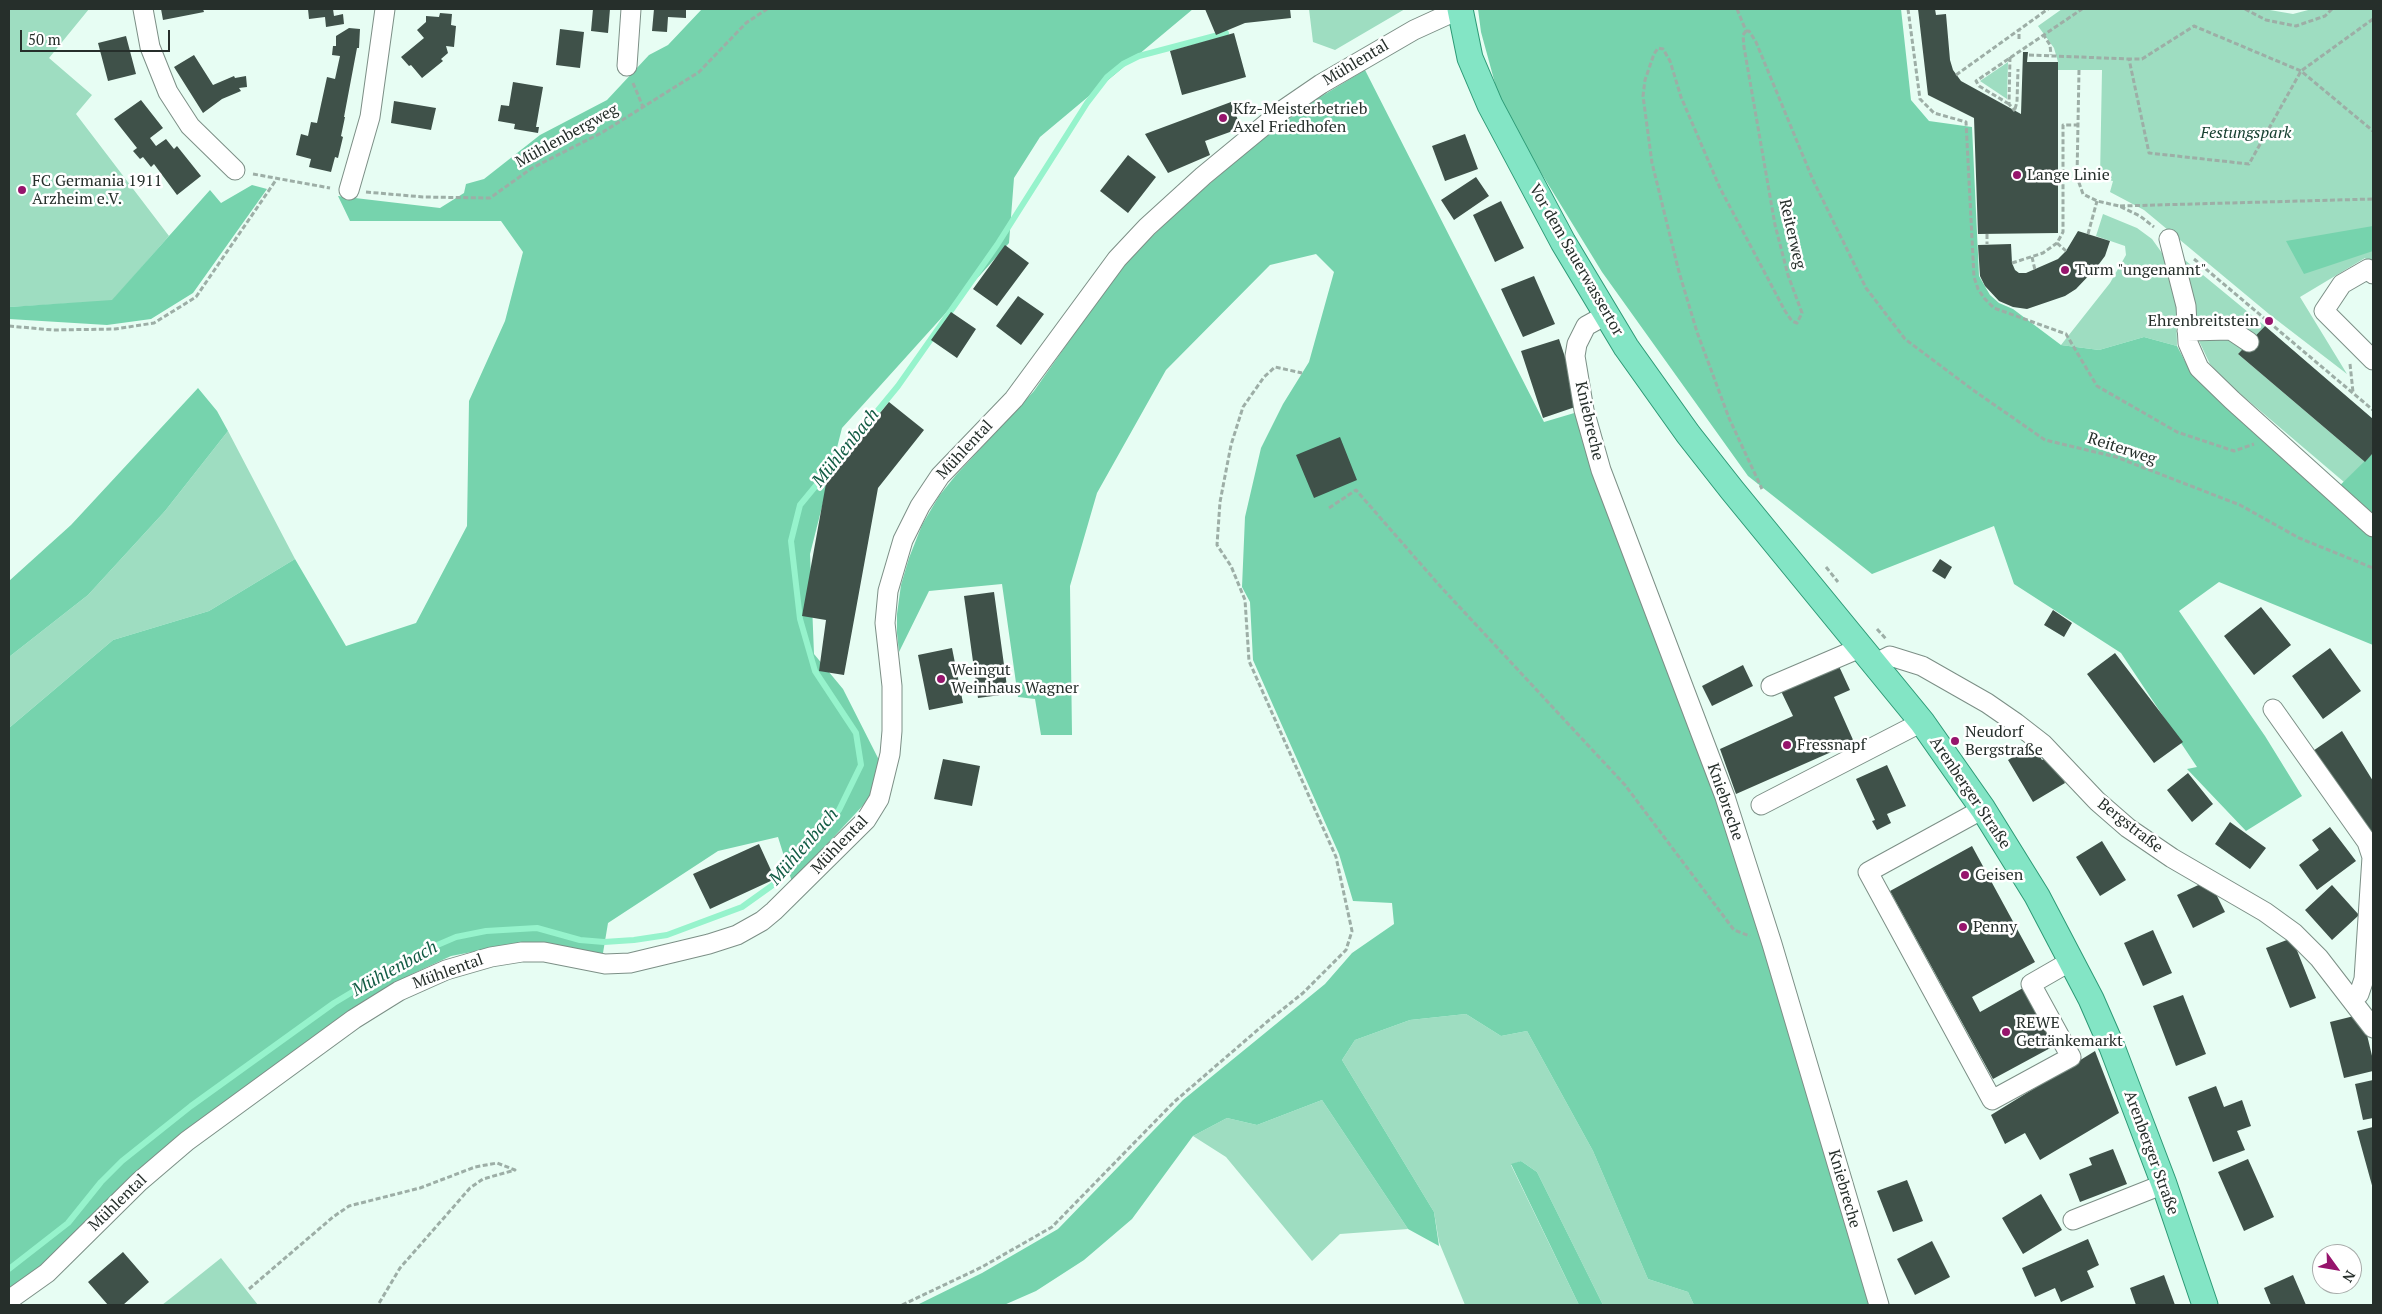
<!DOCTYPE html>
<meta charset="utf-8">
<style>
body{margin:0}
#map{position:relative;width:2382px;height:1314px;overflow:hidden;background:#e7fdf3;font-family:"PT Serif",serif}
canvas{display:block}
.frame{position:absolute;inset:0;border:10px solid #262f2b;pointer-events:none}
.north{position:absolute;left:2312px;top:1244px;width:50px;height:50px;box-sizing:border-box;background:#fff;border:1px solid #a8acaa;border-radius:50%;rotate:122deg;font-size:14px;font-weight:700;line-height:20px;text-align:center;color:#262f2b}
.north::after{content:'';display:block;margin:auto;width:18px;height:22px;background:#96146c;clip-path:polygon(50% 0,100% 100%,50% 72%,0 100%)}
.scale{position:absolute;left:20px;top:30px;width:150px;height:22px;box-sizing:border-box;border:2px solid #262f2b;border-top:0;padding-left:6px;font-size:15px;line-height:18px;white-space:nowrap;color:#262f2b;-webkit-text-stroke:4px #fff;paint-order:stroke}
</style>
<div id="map">
<canvas width="2382" height="1314"></canvas>
<div class="frame"></div>
<div class="north">N</div>
<div class="scale">50 m</div>
</div>
<script>
const ctx = document.querySelector('canvas').getContext('2d');
ctx.lineJoin = 'round';
function fill(path, color) { ctx.fillStyle = color; ctx.fill(path, 'evenodd'); }
const shape = rows => new Path2D(rows.map(r => 'M' + r).join(''));
function stroke(path, color, width, dash) { ctx.strokeStyle = color; ctx.lineWidth = width; ctx.lineCap = dash ? 'butt' : 'round'; ctx.setLineDash(dash || []); ctx.stroke(path); }
function drawText(font, color, halo, rows, align = 'center') {
  ctx.font = font + ' "PT Serif",serif'; ctx.lineWidth = 5; ctx.setLineDash([]); ctx.textBaseline = 'middle'; ctx.strokeStyle = halo; ctx.fillStyle = color; for (const [text, x, y, turn = 0] of rows) {
    ctx.save(); ctx.translate(x, y); ctx.rotate((+turn || 0) * Math.PI / 180); ctx.textAlign = isNaN(turn) ? turn : align; if (halo) ctx.strokeText(text, 0, 0); ctx.fillText(text, 0, 0); ctx.restore();
  }
}
fill(shape([
 [9,9,89,9,49,58,92,95,76,114,169,236,112,301,9,307],
 [1309,9,1405,9,1335,50,1313,42],
 [2062,9,2264,9,2293,14,2312,9,2373,9,2373,266,2365,258,2300,297,2347,374,2269,314,2144,210,2110,192,2113,181,2100,178,2102,70,2058,70,2058,62,2054,48,2038,26],
 [2008,62,2007,99,1980,81],
 [2103,214,2137,228,2152,239,2167,260,2173,279,2176,307,2177,346,2144,337,2099,350,2061,345,2110,283,2126,255,2125,246,2096,236],
 [2182,259,2186,261,2265,326,2253,339,2201,325,2197,320,2180,263],
 [2222,333,2246,346,2238,354,2365,462,2344,482,2224,380,2210,364,2199,341,2202,337],
 [228,431,295,559,209,611,113,640,9,728,9,657,88,595,165,511],
 [1466,1014,1501,1036,1527,1031,1593,1151,1648,1279,1688,1292,1694,1305,1603,1305,1537,1172,1521,1161,1511,1165,1579,1305,1465,1305,1439,1242,1434,1212,1342,1060,1355,1040,1410,1020],
 [1322,1100,1408,1229,1340,1234,1312,1261,1226,1157,1193,1136,1227,1118,1257,1125],
 [221,1258,258,1305,162,1305,176,1294]
]), '#9eddc1');
fill(shape([
 [702,9,1193,9,1040,137,1014,178,1009,243,842,428,810,554,814,654,843,689,879,760,873,789,868,800,792,882,778,837,718,851,608,923,602,959,503,946,451,956,412,974,389,987,40,1271,9,1293,9,728,113,640,209,611,295,559,346,646,416,623,467,526,469,401,505,321,523,252,501,221,350,221,338,196,440,208,464,193,466,184,484,179,540,135,607,100,649,55,668,45],
 [1478,9,1901,9,1911,100,1929,121,1972,127,1979,276,1990,295,1999,303,2013,309,2061,345,2099,350,2144,337,2177,346,2191,373,2328,497,2373,453,2373,645,2219,582,2179,611,2265,736,2302,796,2246,831,2187,769,2197,767,2121,653,2014,584,1994,526,1872,574,1748,476,1602,272,1502,109,1481,32],
 [1365,70,1544,422,1581,411,1758,920,1869,1305,1694,1305,1688,1292,1648,1279,1593,1151,1527,1031,1501,1036,1466,1014,1410,1020,1355,1040,1342,1060,1434,1212,1439,1246,1408,1229,1322,1100,1257,1125,1227,1118,1193,1136,1132,1219,1084,1260,1036,1291,1004,1305,917,1305,982,1273,1058,1229,1183,1100,1325,984,1352,953,1394,924,1392,903,1353,901,1339,854,1253,660,1250,602,1242,587,1245,517,1261,448,1283,404,1309,362,1334,272,1316,254,1270,265,1166,370,1097,493,1070,586,1072,735,1041,735,1035,699,1018,697,1002,584,929,591,899,652,897,633,897,614,901,585,909,558,922,525,939,496,956,475,1034,391,1114,277,1142,246,1186,204,1264,137,1312,102],
 [252,185,267,189,193,293,151,319,107,325,9,319,9,307,112,300,210,190,221,203],
 [2373,226,2373,251,2304,274,2286,241],
 [198,388,217,411,228,431,165,511,88,595,9,657,9,581,71,525],
 [1521,1161,1537,1172,1603,1305,1579,1305,1511,1164]
]), '#76d3ad');
stroke(shape([
 [9,1269,68,1223,101,1182,122,1161,191,1106,334,1003,414,955,456,937,486,931,537,928,580,940,604,942,634,940,667,935,742,907,777,882,822,832,839,810,861,765,856,733,815,671,800,619,791,541,800,505,898,386,997,245,1087,103,1107,77,1123,64,1139,56,1226,33]
]), '#96f3cc', 6);
fill(shape([
 [161,9,203,9,204,12,163,20],
 [308,9,333,9,334,16,343,14,344,24,326,27,325,17,309,19],
 [593,9,610,9,608,33,591,31],
 [654,9,686,9,686,18,668,17,667,32,652,31],
 [1205,9,1290,9,1291,18,1245,23,1216,35],
 [1918,9,1935,9,1936,15,1946,14,1950,60,1953,70,1961,81,2021,114,2023,52,2028,52,2027,62,2058,62,2058,233,1978,234,1974,118,1928,95],
 [440,13,452,14,451,25,456,26,454,47,446,46,448,53,441,59,443,61,422,78,411,65,409,66,401,57,424,38,417,30,426,22,426,16,439,17],
 [349,28,360,29,359,48,357,48,344,117,345,117,341,136,343,137,338,158,335,157,331,172,309,167,311,159,296,155,301,134,308,136,311,122,317,123,327,77,335,79,340,56,332,55,333,46,336,46,336,36],
 [560,29,584,32,580,68,556,65],
 [1234,33,1246,77,1182,95,1170,51],
 [126,36,136,74,108,81,98,43],
 [194,55,213,85,234,76,235,78,246,76,247,87,239,88,241,91,222,99,203,113,174,67],
 [513,82,543,87,536,127,539,127,538,133,514,129,515,124,498,121,501,105,509,106],
 [141,100,163,128,150,138,156,146,166,139,174,149,177,146,201,176,177,195,154,164,151,167,143,157,140,159,133,151,137,148,114,119],
 [394,101,436,108,431,130,391,123],
 [1231,102,1241,128,1205,141,1210,155,1168,173,1145,134],
 [1465,134,1478,169,1445,181,1432,146],
 [1128,155,1156,177,1128,213,1100,191],
 [1476,177,1489,196,1454,220,1441,200],
 [1501,201,1524,248,1495,262,1473,215],
 [2078,231,2110,241,2105,256,2096,268,2076,289,2065,296,2027,309,2013,307,1999,301,1985,286,1980,276,1978,245,2011,244,2012,263,2015,270,2019,273,2026,273,2058,259,2066,251],
 [1005,245,1029,263,997,306,973,289],
 [1534,276,1555,324,1523,337,1501,289],
 [1018,296,1044,314,1021,345,996,326],
 [951,312,976,329,957,358,931,340],
 [2265,326,2373,419,2373,453,2365,462,2238,354],
 [1559,339,1581,405,1543,418,1521,351],
 [889,402,924,430,878,488,844,675,819,671,826,620,802,616,827,478],
 [1340,437,1357,480,1314,498,1296,455],
 [1940,559,1952,567,1945,579,1932,571],
 [994,592,1008,694,978,698,964,596],
 [2261,607,2291,645,2254,675,2224,636],
 [2053,610,2072,623,2064,637,2044,625],
 [952,648,963,703,929,710,918,655],
 [2330,648,2361,691,2323,719,2292,676],
 [2115,653,2183,742,2154,763,2087,674],
 [1837,662,1850,690,1834,697,1854,742,1736,794,1720,749,1793,716,1780,689],
 [1743,665,1753,686,1712,706,1702,686],
 [2342,731,2373,781,2373,835,2353,805,2349,810,2310,753],
 [2033,745,2042,760,2050,756,2065,783,2033,802,2008,760],
 [943,759,980,766,972,806,934,799],
 [1887,765,1906,806,1887,814,1891,823,1877,830,1872,821,1875,820,1856,779],
 [2188,773,2213,804,2192,822,2167,790],
 [2230,822,2266,848,2250,869,2215,844],
 [2330,827,2356,861,2317,890,2299,865,2319,850,2312,840],
 [2102,841,2126,880,2100,896,2076,857],
 [759,844,775,879,710,909,693,874],
 [1972,846,2035,962,1972,997,1980,1012,2023,988,2054,1046,1993,1079,1890,891],
 [2209,880,2225,912,2193,928,2177,895],
 [2332,885,2359,915,2332,940,2305,910],
 [2153,930,2172,973,2143,986,2124,943],
 [2292,938,2316,998,2290,1008,2266,948],
 [2183,995,2206,1054,2176,1066,2153,1006],
 [2362,1014,2373,1060,2373,1071,2344,1078,2330,1022],
 [2095,1051,2119,1113,2040,1160,2025,1133,2005,1144,1991,1115],
 [2373,1080,2373,1118,2363,1120,2355,1084],
 [2216,1086,2224,1107,2242,1100,2251,1126,2237,1131,2245,1150,2213,1162,2188,1097],
 [2373,1127,2373,1189,2357,1131],
 [2113,1149,2127,1184,2080,1202,2069,1174,2092,1165,2089,1158],
 [2248,1159,2274,1217,2244,1231,2218,1172],
 [1907,1180,1923,1221,1893,1232,1877,1191],
 [2041,1194,2062,1230,2023,1254,2002,1218],
 [2088,1239,2099,1265,2087,1271,2094,1287,2061,1302,2055,1288,2035,1297,2022,1268],
 [1932,1241,1950,1277,1915,1295,1897,1259],
 [123,1252,149,1282,123,1305,108,1305,88,1282],
 [2164,1275,2175,1305,2136,1305,2130,1288],
 [2293,1275,2306,1305,2271,1305,2264,1288]
]), '#3f5149');
const minor = shape([
 [143,9,150,47,168,92,190,126,235,170],
 [627,66,631,9],
 [349,190,370,117,385,9],
 [2169,239,2186,306,2188,343,2199,368,2232,400,2373,527],
 [2373,274,2368,269,2342,284,2324,311,2373,360],
 [1606,315,1586,326,1577,344,1575,356,1584,410,1601,470,1725,797,1772,944,1879,1305],
 [2187,331,2231,330,2249,342],
 [1874,664,1890,656,1922,666,1987,703,2016,723,2043,744,2097,801,2128,828,2172,858,2265,912,2294,933,2319,958,2373,1028],
 [1771,686,1860,648],
 [2273,709,2367,842,2372,857,2364,979,2359,994,2353,1000],
 [1761,805,1922,722],
 [1983,809,1868,872,1992,1100,2071,1057,2031,984,2071,961],
 [2073,1220,2164,1184],
 [9,1300,47,1273,139,1182,187,1141,354,1019,399,991,446,970,491,957,522,952,544,952,605,964,630,963,709,944,737,935,762,921,774,911,866,820,879,799,890,754,892,731,892,686,885,623,888,591,903,540,920,506,940,476,1014,399,1117,259,1147,227,1203,176,1283,110,1321,84,1414,30,1460,9]
]);
const major = shape([
 [1460,9,1470,58,1490,105,1563,242,1626,347,1688,434,1732,490,1922,722,1983,809,2037,896,2091,999,2112,1047,2164,1184,2205,1305]
]);
stroke(minor, '#7c8f86', 21);
stroke(major, '#2d9a76', 27);
stroke(shape([
 [1737,9,1746,31],
 [1908,9,1920,99,1934,113,1966,122,1974,277,1978,289,1984,298,1994,308,2066,334,2097,386,2177,432,2234,451,2254,444],
 [2245,9,2266,20,2296,26,2325,16,2332,9],
 [2373,19,2301,71,2249,164,2149,153,2129,59,2142,59,2194,26,2301,71,2373,131],
 [1746,31,1743,35,1744,47,1775,225,1788,275,1802,313,1797,323,1792,321,1785,311,1720,188,1681,97,1670,61,1663,49,1658,48,1654,54,1645,80,1643,96,1652,163,1679,272,1697,332,1729,418,1762,489],
 [1746,31,1749,31,1756,42,1813,180,1866,288,1905,339,1973,390,2045,440,2116,457,2240,505,2299,538,2373,568],
 [2043,34,2050,45,2051,55],
 [2019,39,2019,30],
 [2029,55,2129,59],
 [2010,57,2009,104,2015,111],
 [2079,70,2077,177,2083,194,2097,201,2119,206,2140,216,2154,227],
 [1956,75,2048,9],
 [633,83,643,107],
 [2009,104,1979,86,1976,81,2082,9],
 [2015,109,2017,102,2018,69],
 [253,174,330,188],
 [366,192,423,197,490,198,532,168,603,132,699,72,746,23,767,9],
 [2120,206,2373,199],
 [1987,234,1987,244],
 [2088,234,2097,201],
 [2057,243,2066,251],
 [2032,257,2035,270],
 [2194,259,2373,410],
 [2012,263,2043,253,2057,243,2063,232,2063,125,2078,125],
 [9,326,53,330,115,329,154,323,196,297,276,180],
 [2350,364,2353,392],
 [1329,508,1356,490,1440,586,1625,785,1734,930,1750,936],
 [1826,567,1838,582],
 [1877,629,1886,639],
 [249,1289,333,1217,349,1206,420,1188,475,1167,497,1163,515,1170,483,1179,470,1188,400,1268,378,1305],
 [902,1305,982,1267,1052,1227,1174,1102,1268,1021,1303,993,1346,950,1352,931,1336,857,1249,661,1245,600,1231,566,1217,545,1220,502,1231,445,1243,407,1264,377,1275,367,1302,373]
]), '#9daea6', 3, [5, 2.5]);
stroke(minor, '#fff', 19);
stroke(major, '#83e5c5', 25);
for (const [x, y, r, color] of [
 [1223,118,5,"#96146c"],
 [2017,175,5,"#96146c"],
 [22,190,5,"#96146c"],
 [2065,270,5,"#96146c"],
 [2269,321,5,"#96146c"],
 [941,679,5,"#96146c"],
 [1955,741,5,"#96146c"],
 [1787,745,5,"#96146c"],
 [1965,875,5,"#96146c"],
 [1963,927,5,"#96146c"],
 [2006,1032,5,"#96146c"]
]) { const dot = new Path2D(); dot.arc(x, y, r, 0, 2 * Math.PI); ctx.fillStyle = color; ctx.fill(dot); stroke(dot, '#fff', 2); }
drawText('16px', '#262f2b', '#fff', [
 ["Mühlental",1356,63,-31],
 ["Mühlenbergweg",567,136,-29],
 ["Reiterweg",1792,234,77],
 ["Vor dem Sauerwassertor",1576,260,60],
 ["Kniebreche",1589,421,77],
 ["Reiterweg",2122,449,18],
 ["Mühlental",965,450,-47],
 ["Arenberger Straße",1970,793,56],
 ["Kniebreche",1725,802,71],
 ["Bergstraße",2130,826,38],
 ["Mühlental",840,845,-46],
 ["Mühlental",448,972,-20],
 ["Arenberger Straße",2151,1153,70],
 ["Kniebreche",1844,1189,74],
 ["Mühlental",118,1203,-44]
]);
drawText('16px', '#262f2b', '#fff', [
 ["Kfz-Meisterbetrieb",1233,109],
 ["Axel Friedhofen",1233,127],
 ["Lange Linie",2027,175],
 ["FC Germania 1911",32,181],
 ["Arzheim e.V.",32,199],
 ["Turm \"ungenannt\"",2075,270],
 ["Ehrenbreitstein",2259,321,"right"],
 ["Weingut",951,670],
 ["Weinhaus Wagner",951,688],
 ["Neudorf",1965,732],
 ["Bergstraße",1965,750],
 ["Fressnapf",1797,745],
 ["Geisen",1975,875],
 ["Penny",1973,927],
 ["REWE",2016,1023],
 ["Getränkemarkt",2016,1041]
], 'left');
drawText('italic 16px', '#174031', '#fff', [
 ["Festungspark",2246,133]
]);
drawText('italic 18px', '#125c44', '#fff', [
 ["Mühlenbach",846,448,-51],
 ["Mühlenbach",804,847,-49],
 ["Mühlenbach",395,969,-29]
]);
</script>
